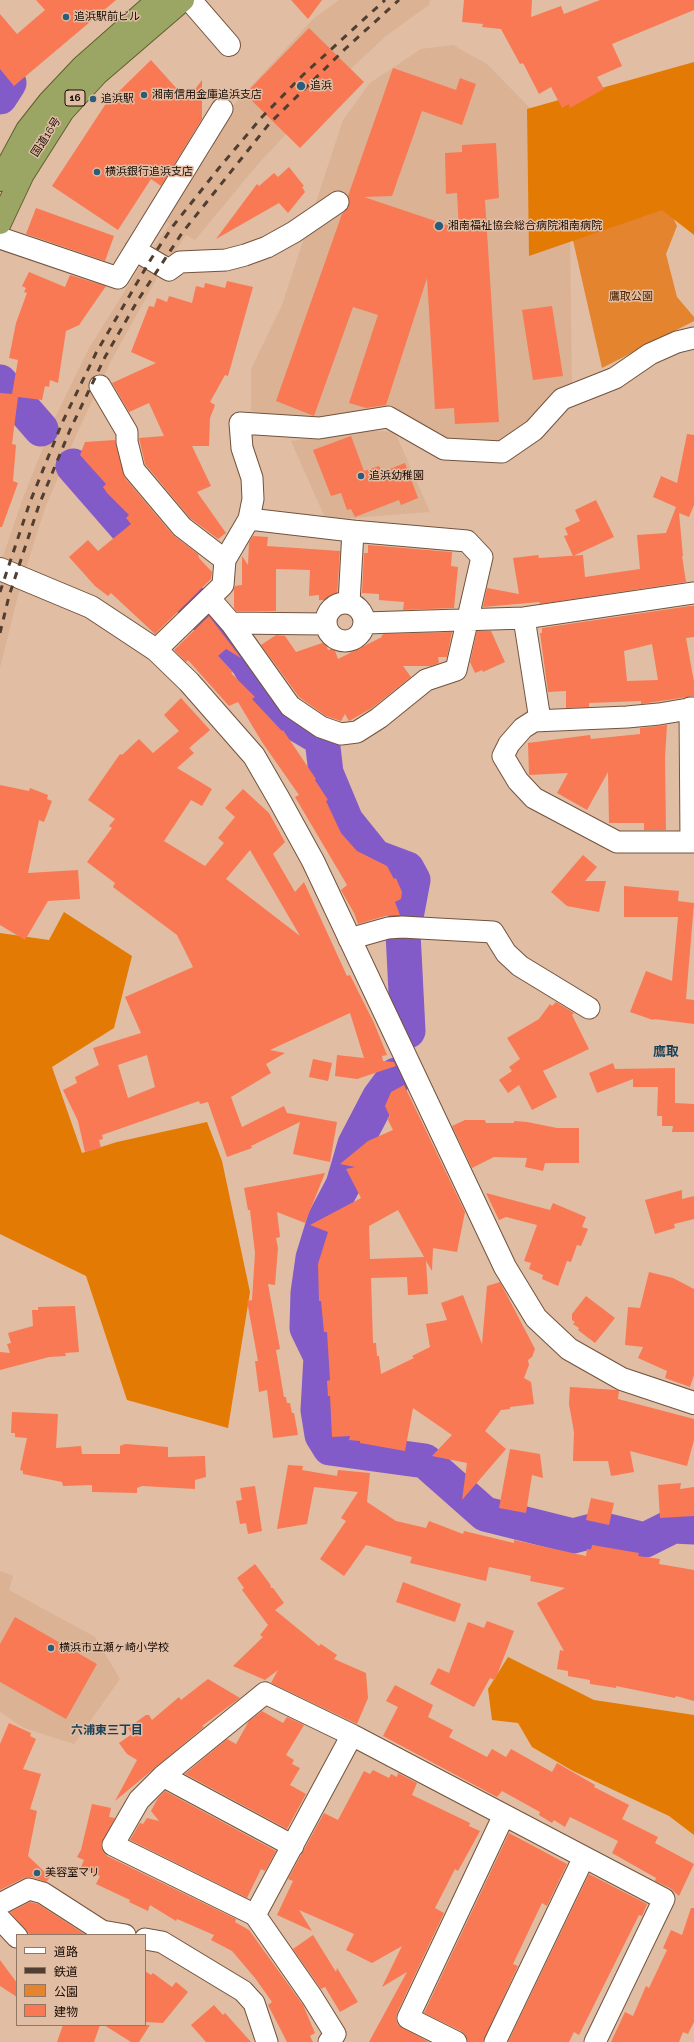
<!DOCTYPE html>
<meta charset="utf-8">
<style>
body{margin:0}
#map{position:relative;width:694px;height:2042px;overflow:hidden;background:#e1bda4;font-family:Raleway,"Noto Sans JP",sans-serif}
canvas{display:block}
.legend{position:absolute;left:16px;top:1934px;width:130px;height:92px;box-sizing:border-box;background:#e1bda4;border:1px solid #917664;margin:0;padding:5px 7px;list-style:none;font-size:12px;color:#180c04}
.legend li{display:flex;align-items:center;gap:8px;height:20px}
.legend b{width:20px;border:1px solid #917664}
</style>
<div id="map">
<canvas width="694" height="2042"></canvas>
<ul class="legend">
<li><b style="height:5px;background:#fff"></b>道路</li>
<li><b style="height:5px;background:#513e31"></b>鉄道</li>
<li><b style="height:11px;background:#e4842e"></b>公園</li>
<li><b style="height:11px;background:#f87954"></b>建物</li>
</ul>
</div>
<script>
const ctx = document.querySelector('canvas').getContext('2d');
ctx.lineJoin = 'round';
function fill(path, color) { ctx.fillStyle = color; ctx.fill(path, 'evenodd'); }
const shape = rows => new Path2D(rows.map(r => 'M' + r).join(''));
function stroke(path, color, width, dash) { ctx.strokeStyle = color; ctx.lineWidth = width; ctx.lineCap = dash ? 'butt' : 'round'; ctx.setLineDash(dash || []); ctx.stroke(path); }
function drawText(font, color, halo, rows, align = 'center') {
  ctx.font = font + ' Raleway,"Noto Sans JP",sans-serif'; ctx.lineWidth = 3; ctx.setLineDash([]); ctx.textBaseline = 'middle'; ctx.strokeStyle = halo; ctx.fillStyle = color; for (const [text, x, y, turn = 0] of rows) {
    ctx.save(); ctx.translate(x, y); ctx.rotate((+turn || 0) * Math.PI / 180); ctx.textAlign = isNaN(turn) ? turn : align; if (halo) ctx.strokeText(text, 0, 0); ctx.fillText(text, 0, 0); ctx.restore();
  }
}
fill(shape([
 [339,0,430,0,429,5,386,36,323,95,258,164,195,240,186,235,166,265,149,254,170,224,165,221,166,210,212,150,217,123,313,19],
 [453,45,487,64,569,148,572,389,505,441,451,440,394,414,320,425,251,411,251,369,282,305,343,120,370,83,421,49],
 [145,259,162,269,111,361,77,433,45,508,26,568,2,559,23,498,54,420,89,348],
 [357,430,395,432,430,512,326,520,291,441],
 [0,580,20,587,0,668],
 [0,1571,13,1576,9,1590,95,1637,120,1679,74,1744,24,1728,0,1712]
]), '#dbb294');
fill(shape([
 [667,204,677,226,666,254,677,297,694,317,694,321,602,368,572,236]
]), '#e4842e');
fill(shape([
 [694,62,694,235,662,210,529,256,527,109],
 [64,912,132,956,114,1028,52,1067,82,1153,117,1142,207,1122,222,1161,250,1292,228,1428,127,1400,86,1276,0,1234,0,933,49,940],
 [508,1657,594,1700,694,1715,694,1835,669,1816,573,1771,532,1747,518,1723,492,1720,488,1689]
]), '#e27a03');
stroke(shape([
 [0,97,9,83],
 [0,382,41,429],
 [73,466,189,599,248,663,270,702,290,720,322,739,326,773,346,821,375,857,407,869,413,880,403,933,408,1031],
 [396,1075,379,1098,355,1144,343,1185,325,1219,313,1258,308,1293,307,1328,321,1357,318,1410,322,1435,330,1448,425,1461,485,1514,573,1536,600,1529,645,1540,673,1526,694,1527]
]), '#825bc9', 35);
fill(shape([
 [36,0,116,0,14,86,0,69,0,14,17,34,45,10],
 [291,0,322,0,308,19],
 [464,0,532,0,531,17,561,6,564,14,600,0,694,0,694,10,612,44,622,66,597,77,604,89,570,108,569,104,562,108,551,87,539,94,523,63,520,64,501,29,482,27,483,24,462,22],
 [309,28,364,82,300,148,245,94],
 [151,60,187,100,202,80,202,119,161,186,151,179,118,230,52,186,105,105],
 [393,68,456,90,460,78,476,84,462,125,422,111,392,196,364,197,459,229,457,193,446,194,445,153,462,152,462,145,496,143,499,198,485,200,499,422,455,424,454,408,435,409,427,278,386,405,366,408,349,403,378,315,353,307,314,416,276,401,342,214,349,207,348,196],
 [289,167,304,186,302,187,305,192,288,213,279,203,216,239,257,184,259,186,274,173,278,177],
 [36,208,114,236,105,261,26,234],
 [29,272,65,287,70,275,106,286,79,325,66,331,58,383,50,380,49,387,45,386,42,400,18,397,12,444,16,445,13,481,18,483,2,527,0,527,0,393,12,394,18,360,9,358,16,323,27,293,24,292,26,288,22,286],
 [227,281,253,287,228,376,225,375,210,402,215,405,210,418,209,446,192,446,211,486,197,492,226,533,218,539,190,518,145,464,139,438,164,436,149,403,129,412,112,383,156,363,131,352,149,306,154,307,157,298,167,302,169,296,192,303,196,286,204,288,205,283,225,288],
 [552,306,563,376,533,380,522,310],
 [687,434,694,435,694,505,689,517,679,513,683,556,682,556,686,582,540,604,539,602,483,607,487,588,519,594,513,558,538,555,539,558,583,555,585,577,640,569,637,535,666,533,676,507,653,497,661,476,677,483],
 [351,436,364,471,379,466,382,472,405,463,418,498,401,505,399,500,355,517,351,509,347,510,341,493,331,496,313,450],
 [115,440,125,478,173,535,198,554,199,558,212,572,211,579,155,634,111,593,108,596,95,586,69,557,88,540,98,551,131,524,126,518,129,515,107,493,103,487,106,484,80,455,85,442],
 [596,500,614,537,573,556,564,536,568,535,565,528,580,521,575,510],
 [253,536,268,537,267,546,340,551,337,597,330,600,319,600,319,595,309,596,310,570,276,569,276,611,236,611,234,608,234,589,235,586,242,585,242,556,248,565,249,542],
 [368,545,452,552,451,566,458,567,454,608,403,610,404,602,379,600,379,594,362,593,364,553,368,553],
 [690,606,694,606,694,637,686,638,694,682,694,696,641,704,641,701,589,703,589,707,566,708,566,691,548,692,540,633,542,633,542,628],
 [652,644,658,680,627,681,624,651],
 [209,616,241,658,226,649,218,656,233,672,231,673,255,697,252,699,282,731,283,730,316,779,315,780,328,800,326,801,341,833,357,851,387,866,394,879,396,878,402,892,401,899,395,902,400,915,385,916,358,924,354,913,341,890,347,885,295,797,299,795,262,742,238,702,229,706,188,660,186,662,174,650],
 [477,631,491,631,505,662,483,672,482,670,475,673,470,662],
 [452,632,447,657,438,657,439,663,431,666,403,666,411,677,372,708,349,721,345,714,341,721,326,716,299,697,261,645,276,635,285,636,296,652,325,642,328,650,334,648,338,659,382,637,381,636,384,634],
 [181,698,210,730,189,748,194,753,177,768,212,789,202,806,191,800,164,841,205,866,224,843,218,838,235,817,225,808,243,789,269,813,285,842,273,854,295,892,304,882,347,976,350,975,374,1023,387,1055,382,1056,383,1061,394,1062,396,1066,357,1079,335,1076,337,1055,364,1058,350,1013,270,1050,285,1053,266,1064,271,1073,231,1097,242,1127,284,1106,287,1113,337,1122,330,1162,293,1154,300,1122,251,1146,252,1148,227,1157,208,1102,200,1104,199,1101,102,1135,103,1139,99,1140,101,1148,85,1152,78,1121,63,1090,77,1083,75,1077,99,1065,93,1048,141,1033,125,997,193,967,177,935,113,887,115,883,87,862,112,828,109,826,115,819,88,800,120,754,122,755,139,739,153,753,179,731,164,715],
 [250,850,300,936,226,879],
 [147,1055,155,1087,128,1098,118,1065],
 [667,725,665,758,666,830,644,830,644,823,609,823,608,772,587,810,557,793,568,773,529,775,528,743,590,735,591,739,640,734,640,728],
 [0,785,29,791,30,788,48,795,47,799,52,801,44,822,39,820,28,873,78,870,80,899,48,901,25,940,0,925],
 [583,855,597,867,585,881,606,881,599,912,567,906,551,892],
 [624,886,679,891,678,901,694,903,686,999,694,1000,694,1024,654,1019,653,1020,630,1012,646,971,672,981,678,917,624,917],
 [556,1002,574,1013,572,1015,589,1049,543,1071,557,1097,532,1110,519,1085,508,1093,499,1080,512,1071,509,1067,520,1059,507,1038,539,1019,550,1004,552,1006],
 [313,1059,332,1063,328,1081,309,1077],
 [613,1063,615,1069,675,1068,675,1103,694,1104,694,1132,672,1132,673,1126,662,1126,662,1116,657,1116,658,1087,633,1087,633,1079,597,1093,589,1073],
 [404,1085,465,1212,457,1252,433,1248,432,1271,426,1261,428,1294,408,1295,407,1277,371,1278,373,1343,376,1343,377,1356,379,1356,381,1374,414,1358,412,1356,430,1347,426,1324,447,1320,441,1303,463,1295,482,1344,487,1286,500,1282,535,1349,532,1357,528,1360,529,1365,524,1378,531,1382,534,1404,510,1407,510,1409,501,1410,485,1431,506,1449,462,1500,467,1463,432,1456,452,1435,413,1408,405,1451,360,1443,360,1441,349,1440,350,1436,332,1437,330,1396,328,1396,327,1381,330,1380,327,1332,324,1332,321,1301,319,1301,318,1264,328,1232,310,1225,361,1198,346,1169,355,1167,340,1164,368,1141,393,1130,387,1118,390,1117,385,1106,391,1092],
 [398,1210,424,1257,370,1259,369,1226],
 [465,1120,485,1120,486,1123,514,1123,514,1121,527,1122,557,1128,579,1128,579,1163,545,1163,543,1171,525,1167,527,1158,494,1157,472,1168,452,1126],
 [325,1173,305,1223,277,1212,280,1237,276,1238,278,1248,275,1285,268,1284,280,1349,276,1350,284,1397,286,1397,287,1403,290,1403,292,1413,294,1413,298,1435,273,1438,267,1390,259,1392,255,1361,258,1361,247,1301,252,1300,255,1253,250,1210,248,1210,244,1188],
 [682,1190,682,1199,694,1196,694,1219,674,1224,675,1228,655,1234,645,1200],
 [486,1193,550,1210,553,1203,586,1217,582,1227,588,1229,581,1246,577,1245,571,1262,567,1261,558,1286,542,1279,543,1275,529,1269,531,1263,524,1261,537,1225,506,1217,499,1220],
 [649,1272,673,1278,694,1289,694,1375,690,1387,665,1378,667,1371,638,1358,643,1347,625,1345,628,1307,640,1308],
 [586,1296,615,1318,595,1343,578,1330,579,1328,573,1324,575,1322,572,1320,572,1314],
 [75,1306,79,1352,65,1353,66,1356,49,1357,0,1370,0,1352,10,1353,7,1344,11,1343,8,1333,33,1326,32,1310,38,1310,38,1307],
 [570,1387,617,1390,619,1391,618,1399,694,1419,694,1440,687,1466,630,1451,634,1472,611,1476,608,1461,573,1461,574,1432,569,1404],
 [12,1412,58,1414,56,1448,81,1446,82,1454,120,1454,120,1446,125,1444,168,1447,168,1457,205,1456,206,1477,195,1480,195,1489,142,1486,137,1488,137,1493,92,1492,92,1485,63,1486,62,1482,23,1474,23,1471,20,1470,27,1438,15,1437,15,1433,11,1433],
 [510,1449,540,1454,543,1478,532,1475,526,1513,499,1508],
 [288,1465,303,1466,302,1470,337,1476,338,1470,370,1473,367,1502,396,1521,426,1528,429,1521,463,1534,464,1531,514,1543,514,1540,586,1556,587,1549,591,1550,592,1545,639,1553,638,1556,660,1559,659,1564,694,1570,694,1701,676,1696,675,1698,616,1686,616,1688,590,1684,590,1680,568,1676,568,1671,557,1669,560,1650,564,1651,537,1603,565,1588,530,1581,531,1576,489,1567,486,1581,410,1563,412,1557,366,1545,344,1576,320,1559,346,1521,341,1518,358,1492,314,1487,307,1524,277,1529],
 [681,1483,680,1489,694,1487,694,1516,660,1518,658,1485],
 [255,1486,262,1531,248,1534,246,1523,240,1524,236,1501,242,1500,240,1488],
 [591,1498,614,1503,609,1525,586,1520],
 [255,1564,270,1584,271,1588,273,1588,284,1603,275,1610,319,1646,321,1644,337,1655,334,1659,366,1673,368,1698,357,1724,271,1683,278,1670,265,1680,233,1666,263,1637,260,1635,268,1625,242,1590,244,1588,237,1578],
 [403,1582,461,1604,455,1622,396,1602],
 [15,1617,97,1664,66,1719,0,1682,0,1644],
 [487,1621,514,1631,495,1680,490,1678,474,1707,430,1684,438,1668,449,1673,468,1622,484,1628],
 [208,1679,240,1698,202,1726,204,1727,115,1801,137,1760,127,1754,119,1743,132,1734,128,1728,146,1715,149,1715,152,1720,179,1697,181,1700],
 [395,1685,433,1705,428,1717,453,1730,449,1737,487,1757,492,1749,506,1757,511,1749,552,1772,557,1763,595,1785,594,1787,629,1805,622,1819,658,1837,655,1843,694,1864,679,1896,670,1888,655,1881,656,1878,612,1853,618,1841,570,1817,565,1827,554,1820,552,1823,539,1815,540,1812,502,1791,497,1797,383,1736,398,1707,386,1701],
 [262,1711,283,1723,287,1717,304,1725,286,1755,294,1760,292,1764,300,1768,290,1785,306,1794,287,1829,185,1774,227,1739,236,1744,249,1721],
 [9,1723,31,1733,30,1736,36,1739,23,1769,41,1774,30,1809,37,1811,28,1856,50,1877,46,1882,32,1877,24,1878,0,1890,0,1744],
 [373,1770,389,1778,391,1774,397,1777,398,1773,417,1783,412,1795,470,1823,469,1826,480,1831,458,1871,455,1869,435,1908,444,1913,397,2013,396,2019,398,2025,429,2042,369,2042,407,1972,382,1987,402,1946,372,1963,346,1950,354,1934,299,1910,312,1931,277,1915,293,1881,288,1879,324,1813,338,1820,364,1771,370,1774],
 [165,1791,276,1851,265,1871,261,1869,247,1898,130,1840,140,1823,143,1824,147,1818,159,1821,151,1811,158,1798],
 [92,1804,111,1808,109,1817,115,1818,101,1845,103,1851,107,1856,236,1919,235,1922,249,1930,303,2005,315,2033,310,2036,313,2042,287,2042,268,2005,272,2002,255,1978,232,1951,211,1940,214,1935,177,1919,176,1921,150,1905,148,1911,129,1902,130,1900,96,1884,100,1876,81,1867,84,1860,77,1857,81,1850],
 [509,1833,567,1864,547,1906,542,1903,513,1964,518,1966,483,2042,468,2042,466,2036,461,2031,424,2013],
 [589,1874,647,1904,642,1916,639,1915,579,2035,574,2032,569,2042,508,2042],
 [30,1902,38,1904,86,1935,30,1935,10,1912],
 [691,1908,694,1908,694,2022,688,2034,683,2032,679,2042,611,2042,625,2012,633,2016,646,1986,649,1988,667,1950,663,1948,671,1930,682,1935],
 [313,1935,336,1972,337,1968,358,2002,340,2012,325,1987,321,1989,293,1949],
 [0,1960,17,1983,17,1997,0,1986],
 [145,1971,151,1975,153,1973,172,1987,176,1982,188,1992,163,2023,145,2022],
 [214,2005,223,2015,225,2013,251,2042,206,2042,191,2025],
 [63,2025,100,2025,94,2042,57,2042],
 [104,2025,150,2025,139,2042,131,2042]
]), '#f87954');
const minor = shape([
 [0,238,118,278,222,109],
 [135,250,169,270,180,262,226,260,245,255,267,247,294,232,338,202],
 [100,386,127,432,127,442,134,470,182,527,225,560],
 [210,599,231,623,326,624],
 '326 622a19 19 0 1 1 38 0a19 19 0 1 1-38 0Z',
 [349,603,353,531],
 [524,618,540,720],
 [231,623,290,706,321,727,341,734,357,732,379,718,426,680,456,670,482,557,467,541,352,531,249,519],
 [365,623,524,618,694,593],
 [156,650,223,585,225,560,249,519,253,499,252,478,242,448,240,423,319,428,388,417,444,449,502,452,534,430,562,399,615,378,650,354,677,342,694,338],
 [690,708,691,842],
 [694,708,659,714,627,717,534,721,523,728,509,744,503,756,518,781,534,798,617,842,694,842],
 [349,939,388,928,402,927,493,932,506,953,520,966,589,1008],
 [163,1776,293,1846],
 [0,1904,29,1889,43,1893,102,1931,125,1935],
 [255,1915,352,1735],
 [0,1919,17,1937],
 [145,1939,162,1942,243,1991,254,2003,267,2042],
 [329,2042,335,2034,312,1997,255,1915,113,1845,139,1800,163,1776,265,1693,352,1735,664,1899,595,2042],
 [456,2042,408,2018,504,1815],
 [495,2042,584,1857]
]);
const tertiary = shape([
 [190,0,229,45],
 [0,569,91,607,156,650,189,682,254,756,280,801,313,861,505,1267,536,1318,569,1349,622,1379,694,1403]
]);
const trunk = shape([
 [0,180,27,130,49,102,82,67,158,0],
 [0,223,23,174,63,111,97,74,183,0]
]);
stroke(minor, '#72533d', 23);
stroke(tertiary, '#72533d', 24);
stroke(trunk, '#5d612a', 24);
stroke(minor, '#fff', 21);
stroke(tertiary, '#fff', 22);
stroke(trunk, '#9ba664', 22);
stroke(shape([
 [0,592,30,502,62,423,96,353,151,259,173,226,219,168,262,117,303,75,385,0],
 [0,633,9,596,39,505,70,430,105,357,138,300,182,233,269,124,345,49,399,0]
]), '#513e31', 3, [7, 7]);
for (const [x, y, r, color] of [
 [66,17,4,"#2b5d7a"],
 [301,86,5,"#2b5d7a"],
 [144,95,4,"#2b5d7a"],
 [93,99,4,"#2b5d7a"],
 [97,172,4,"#2b5d7a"],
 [439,226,5,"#2b5d7a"],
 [361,476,4,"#2b5d7a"],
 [51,1648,4,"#2b5d7a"],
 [37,1873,4,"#2b5d7a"]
]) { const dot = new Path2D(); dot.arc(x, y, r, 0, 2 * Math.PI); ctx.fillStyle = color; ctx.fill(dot); stroke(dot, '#e1bda4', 1.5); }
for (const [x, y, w] of [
 [75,98,20]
]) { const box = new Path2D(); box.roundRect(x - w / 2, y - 8, w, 16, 3); ctx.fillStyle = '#e1bda4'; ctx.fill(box); stroke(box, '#180c04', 1); }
drawText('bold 10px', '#180c04', null, [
 ["16",75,98]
]);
drawText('11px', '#180c04', '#e1bda4', [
 ["追浜駅前ビル",74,17],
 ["追浜",310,86],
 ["湘南信用金庫追浜支店",152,95],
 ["追浜駅",101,99],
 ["横浜銀行追浜支店",105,172],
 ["湘南福祉協会総合病院湘南病院",448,226],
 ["追浜幼稚園",369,476],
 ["横浜市立瀬ヶ崎小学校",59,1648],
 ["美容室マリ",45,1873]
], 'left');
drawText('11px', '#180c04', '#e1bda4', [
 ["国道16号",46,137,-57]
]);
drawText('11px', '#4e2600', '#e1bda4', [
 ["鷹取公園",631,297]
]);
drawText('bold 12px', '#173f56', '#e1bda4', [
 ["六浦東三丁目",107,1730]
]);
drawText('bold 13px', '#173f56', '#e1bda4', [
 ["鷹取",666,1052]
]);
</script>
